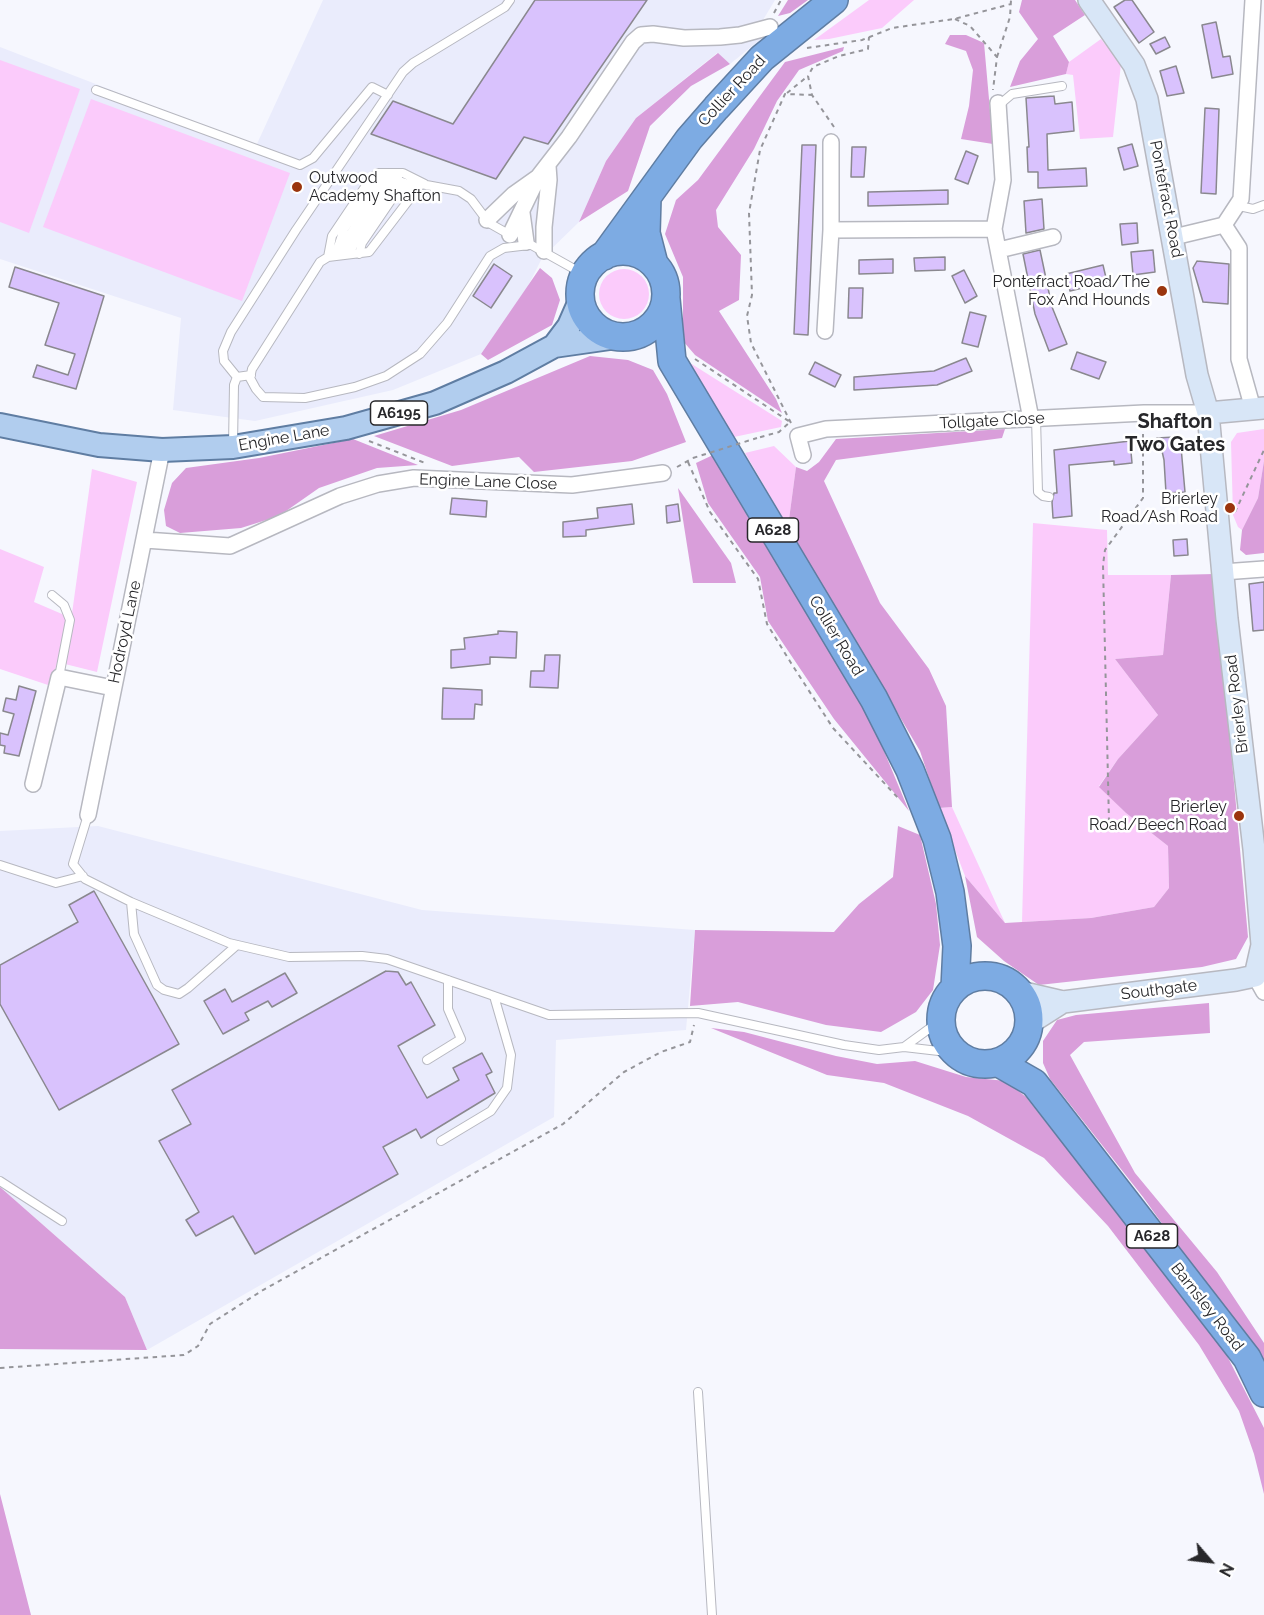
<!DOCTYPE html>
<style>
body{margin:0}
#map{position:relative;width:1264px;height:1615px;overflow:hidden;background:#f6f7fe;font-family:Raleway,sans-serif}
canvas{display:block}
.north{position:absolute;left:1180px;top:1531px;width:60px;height:60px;-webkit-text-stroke:4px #fff;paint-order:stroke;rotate:118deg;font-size:16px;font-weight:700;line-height:24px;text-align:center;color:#27272a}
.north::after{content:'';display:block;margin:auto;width:21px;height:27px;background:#27272a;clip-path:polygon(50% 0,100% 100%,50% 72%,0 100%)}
</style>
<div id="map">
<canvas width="1264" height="1615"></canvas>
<div class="north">N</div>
</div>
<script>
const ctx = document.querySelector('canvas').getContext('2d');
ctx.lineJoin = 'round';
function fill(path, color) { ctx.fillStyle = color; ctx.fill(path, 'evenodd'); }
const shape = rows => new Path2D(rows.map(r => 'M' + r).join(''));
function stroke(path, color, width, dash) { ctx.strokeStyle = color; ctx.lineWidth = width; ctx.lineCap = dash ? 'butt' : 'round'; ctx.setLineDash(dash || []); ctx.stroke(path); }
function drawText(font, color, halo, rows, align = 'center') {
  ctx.font = font + ' Raleway,sans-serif'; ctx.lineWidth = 5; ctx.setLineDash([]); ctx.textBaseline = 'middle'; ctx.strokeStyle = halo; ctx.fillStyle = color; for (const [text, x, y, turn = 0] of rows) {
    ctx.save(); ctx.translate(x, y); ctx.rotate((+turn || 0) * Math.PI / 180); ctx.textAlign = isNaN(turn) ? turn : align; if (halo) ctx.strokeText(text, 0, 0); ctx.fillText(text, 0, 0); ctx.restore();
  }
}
fill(shape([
 [323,0,775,0,763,20,766,35,730,64,717,53,636,118,606,161,579,222,542,258,528,286,481,354,393,390,255,421,173,410,181,318,0,259,0,47,256,146],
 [98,826,422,910,695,930,686,1030,556,1040,554,1117,147,1350,125,1297,0,1187,0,831]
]), '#eaecfc');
fill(shape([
 [869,0,914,0,882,28,829,39,814,40],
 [1101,39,1121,64,1113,137,1080,139,1073,75,1066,74,1069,62],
 [0,60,80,89,29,233,0,222],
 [91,99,290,173,242,301,43,227],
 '599 294a25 25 0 1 1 50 0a25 25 0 1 1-50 0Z',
 [687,361,782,421,781,427,734,437],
 [1264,429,1264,461,1258,498,1242,530,1238,527,1233,515,1231,442,1237,433],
 [774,446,796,467,788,527,745,453],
 [92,469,137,482,97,672,65,664],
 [1033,523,1107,530,1108,575,1171,575,1163,655,1115,659,1158,715,1118,759,1099,786,1126,813,1168,846,1169,888,1154,907,1091,918,1022,922],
 [0,549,44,567,34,602,69,617,51,686,0,669],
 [952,807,1005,923,965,876,939,808]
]), '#fbcbfb');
fill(shape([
 [788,0,808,0,790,13,778,16],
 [1022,0,1075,0,1085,15,1053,36,1069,62,1066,74,1010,87,1020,61,1038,39,1019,12],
 [950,35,966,35,984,43,993,144,961,139,969,106,973,70,966,51,945,44],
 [844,47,843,51,799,70,777,101,754,149,716,210,718,227,741,255,739,300,719,311,776,399,782,413,695,355,683,341,683,277,665,234,676,200,698,180,785,62],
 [718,53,730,64,691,86,650,126,628,191,579,222,606,161,636,118],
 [540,268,552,278,560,300,552,325,488,360,481,354],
 [590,356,628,360,653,370,667,394,686,442,632,461,534,472,519,457,452,466,374,436,461,410],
 [1005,429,1002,438,836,460,824,481,880,603,929,669,946,706,952,807,939,808,920,751,788,527,796,467,807,471,819,462,836,439],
 [353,439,418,465,377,468,319,488,279,516,241,528,180,533,166,526,164,510,172,483,186,468,259,458],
 [713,455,864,703,909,811,834,719,768,621,760,577,708,503,696,463],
 [1264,461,1264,553,1246,555,1240,550,1242,530,1258,498],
 [678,488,731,563,736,583,693,583],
 [1215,574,1248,937,1236,959,1202,967,1039,985,1004,961,977,937,965,876,1005,923,1091,918,1154,907,1169,888,1168,846,1126,813,1099,787,1118,759,1158,715,1115,659,1163,655,1171,575],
 [898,826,920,835,936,904,940,945,933,990,916,1012,881,1032,826,1025,738,1002,690,1006,695,930,834,932,859,904,893,877],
 [1209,1003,1210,1033,1084,1042,1070,1055,1135,1173,1217,1272,1264,1343,1264,1366,1143,1197,1050,1079,1043,1063,1043,1041,1057,1020,1076,1015],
 [711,1028,744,1032,836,1056,877,1064,915,1061,966,1077,1006,1081,1026,1097,1222,1346,1264,1428,1264,1494,1254,1454,1239,1411,1199,1345,1108,1226,1044,1158,968,1116,884,1083,827,1075],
 [0,1187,125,1297,147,1350,0,1349],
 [0,1494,31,1615,0,1615]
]), '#d99eda');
const building = shape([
 [535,0,647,0,548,144,524,137,496,179,371,134,393,101,453,124,535,0],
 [1125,0,1132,0,1154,32,1139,43,1114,7,1125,0],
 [1216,22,1223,57,1230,56,1233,74,1212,78,1202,25,1216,22],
 [1165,37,1170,47,1156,54,1150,44,1165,37],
 [1176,66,1184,93,1167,96,1160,71,1176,66],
 [1054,96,1055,104,1072,102,1074,131,1047,134,1048,170,1086,168,1087,186,1038,188,1038,172,1028,172,1027,147,1029,147,1026,98,1054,96],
 [1205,108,1219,109,1216,194,1201,193,1205,108],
 [1132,144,1138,166,1124,170,1118,148,1132,144],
 [802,145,816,145,808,335,794,334,802,145],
 [852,147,866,147,864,177,851,177,852,147],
 [966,151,978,156,968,184,955,179,966,151],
 [948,190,948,204,868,206,868,192,948,190],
 [1042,199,1044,229,1026,233,1024,201,1042,199],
 [1137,223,1138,243,1122,245,1120,224,1137,223],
 [1040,250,1052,307,1067,344,1049,351,1035,314,1023,254,1040,250],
 [1153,250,1155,272,1133,275,1131,252,1153,250],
 [945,257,945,270,915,271,914,258,945,257],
 [893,259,893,273,859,274,859,260,893,259],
 [1197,261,1229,264,1228,304,1203,302,1193,268,1197,261],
 [494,264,512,276,491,308,473,296,494,264],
 [1103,265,1107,282,1070,291,1066,274,1103,265],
 [15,267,104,296,76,389,33,377,37,365,68,375,75,354,45,345,59,303,9,287,15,267],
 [964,270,977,296,965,303,952,276,964,270],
 [849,288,863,288,862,318,848,318,849,288],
 [970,312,986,316,978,347,962,343,970,312],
 [1077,352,1106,362,1099,379,1071,369,1077,352],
 [966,358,972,371,937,385,854,390,854,377,934,371,966,358],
 [815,362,841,375,835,387,809,374,815,362],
 [1175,437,1176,448,1181,447,1185,492,1166,493,1164,460,1162,451,1158,451,1157,438,1175,437],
 [1130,441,1132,463,1114,465,1114,461,1069,465,1072,516,1053,518,1052,502,1054,493,1057,493,1054,450,1130,441],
 [452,498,487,501,486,517,450,514,452,498],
 [632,504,634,524,586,530,586,536,563,537,563,522,598,518,597,508,632,504],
 [678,504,680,521,667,523,666,506,678,504],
 [1187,539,1188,555,1174,556,1173,540,1187,539],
 [1264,582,1264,630,1253,631,1249,584,1264,582],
 [498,631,517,632,516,658,490,657,490,664,451,668,451,650,465,649,464,638,498,634,498,631],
 [545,655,560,655,558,688,530,687,531,671,544,671,545,655],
 [19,686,36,691,19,756,4,753,5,746,0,745,0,733,8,735,14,714,3,711,6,698,16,700,19,686],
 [443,688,482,690,482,705,475,704,474,719,442,719,443,688],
 [94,891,179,1044,59,1110,0,1004,0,965,78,922,69,905,94,891],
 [386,971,398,972,406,985,411,982,435,1025,398,1046,427,1098,459,1080,453,1068,482,1053,492,1072,486,1075,495,1093,421,1138,416,1129,383,1147,398,1174,255,1254,233,1216,196,1236,186,1220,199,1212,159,1141,191,1124,172,1090,386,971],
 [285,973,297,993,272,1007,268,1001,245,1013,249,1020,223,1034,204,1001,225,989,232,1002,285,973]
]);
fill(building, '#d9c2fd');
stroke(building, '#8a888f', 1.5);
const lane = shape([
 [96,90,300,165,313,158,372,87,388,95],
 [999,105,1012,94,1062,86],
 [1239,206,1253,209,1264,205],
 [512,236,489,223,471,199,459,191,421,184,369,252,328,257,320,262,252,369,250,378,256,389,263,397,305,398,355,387,386,376,420,354,447,323,490,256,504,248,529,245],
 [526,242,585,275],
 [350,254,355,240,390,190,396,185,404,186],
 [359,254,362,243,396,193,402,188,408,189],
 [341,255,349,236,383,186,399,181,417,187],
 [335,256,344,229,376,183,381,178,398,177],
 [328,257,332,236,371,178,378,173,403,173,425,184],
 [237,377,224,361,223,351,231,332,296,230,403,72,413,63,505,7,510,0],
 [1036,418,1038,492,1043,496,1049,497],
 [233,445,234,385,237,377,251,375],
 [52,595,64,605,70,620,59,677],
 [88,815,73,864,85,879,131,902,229,943,289,957,362,956,387,959,549,1015,698,1013,844,1045,879,1050,904,1047,956,1053],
 [0,865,56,883,83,876],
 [131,902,134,934,157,985,164,990,179,994,188,988,237,945],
 [904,1047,941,1020],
 [427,1060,461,1039,448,1009,448,980],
 [441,1141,491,1111,507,1088,511,1055,494,996],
 [0,1181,62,1221],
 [698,1392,712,1615]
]);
const street = shape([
 [998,103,1003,180,994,229,1031,419],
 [522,213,526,242],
 [487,220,514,194,538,177],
 [1224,225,1239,248,1239,359,1253,409],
 [831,230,994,229],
 [510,235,538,177,569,137,633,42,641,35,653,34,684,38,720,37,740,35,770,27],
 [1174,237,1224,225,1241,199,1253,0],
 [999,250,1053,237],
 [544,251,544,227,549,180,548,166],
 [825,331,831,230,831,142],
 [803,455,798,436,826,429,1144,413,1208,413],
 [145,540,230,546,340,496,378,484,414,478,572,485,663,473],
 [1223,572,1264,569],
 [33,784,59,677,113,688],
 [88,815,162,450],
 [1255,976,1264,992]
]);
const secondary = shape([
 [1208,413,1264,408],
 [1020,992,1063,1002,1236,980,1255,976,1262,945,1254,849,1227,619,1208,413,1197,375,1147,99,1134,65,1089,0],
 [1030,1023,1063,1002]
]);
const primary = shape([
 [554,346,569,326,580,301],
 [0,425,99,445,162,450,233,447,346,428,435,403,506,372,554,346,617,337]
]);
const highway = shape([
 [647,198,646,233,654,264],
 '580 294a43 43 0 1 1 86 0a43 43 0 1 1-86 0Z',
 [604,256,689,139,716,108,762,58,834,0],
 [666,299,672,361,874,699,910,770,937,839,950,892,957,946,955,988],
 '941 1020a44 44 0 1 1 88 0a44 44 0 1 1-88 0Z',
 [999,1063,1034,1083,1247,1358,1264,1393]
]);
stroke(lane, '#b7b8c0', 10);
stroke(street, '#b7b8c0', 18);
stroke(secondary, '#b7b8c0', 24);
stroke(primary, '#5f7da2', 26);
stroke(highway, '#5f7da2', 30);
stroke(shape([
 [774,13,781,0],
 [955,19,970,26,997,57,993,90],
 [807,48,862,40,892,28,954,19,1011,4],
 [997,57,1010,17,1011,0],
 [787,93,808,76],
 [834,127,812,95,808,76,813,67,839,56,868,49,869,37],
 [695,359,790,422,779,432,757,438],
 [791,423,751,343,747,316,752,295,749,213,760,150,785,94,812,95],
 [369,441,425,463],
 [688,462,710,512,758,579,767,624,791,663,833,728,899,799],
 [677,467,693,458],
 [1235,512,1264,450],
 [1109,822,1103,565,1105,550,1143,498,1143,428],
 [0,1368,184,1355,198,1346,210,1324,263,1290,563,1124,624,1072,661,1052,690,1042,694,1025]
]), '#95959a', 2, [4.5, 4.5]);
stroke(lane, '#fff', 8);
stroke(street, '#fff', 15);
stroke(secondary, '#d8e6f7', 21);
stroke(primary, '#b1cdee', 22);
stroke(highway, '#7dabe3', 27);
stroke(shape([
 [693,458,757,438]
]), '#95959a', 2, [4.5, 4.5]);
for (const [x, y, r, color] of [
 [297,187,6,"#9b350e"],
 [1162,291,6,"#9b350e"],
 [1230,508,6,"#9b350e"],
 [1239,816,6,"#9b350e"]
]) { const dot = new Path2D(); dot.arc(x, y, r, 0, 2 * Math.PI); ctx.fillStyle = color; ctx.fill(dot); stroke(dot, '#fff', 2); }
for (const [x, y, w] of [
 [399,413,57],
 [773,530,51],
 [1152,1236,51]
]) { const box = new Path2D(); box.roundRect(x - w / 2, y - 12, w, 24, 4.5); ctx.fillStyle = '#fff'; ctx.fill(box); stroke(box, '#27272a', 1.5); }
drawText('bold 15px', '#27272a', null, [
 ["A6195",399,413],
 ["A628",773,530],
 ["A628",1152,1236]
]);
drawText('16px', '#27272a', '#fff', [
 ["Collier Road",732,91,-47],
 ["Pontefract Road",1166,199,79],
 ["Tollgate Close",992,421,-3],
 ["Engine Lane",284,438,-10],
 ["Engine Lane Close",488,482,2],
 ["Hodroyd Lane",125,632,-78],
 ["Collier Road",836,636,59],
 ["Brierley Road",1237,704,-97],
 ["Southgate",1159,990,-7],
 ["Barnsley Road",1207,1307,52]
]);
drawText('16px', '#27272a', '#fff', [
 ["Outwood",309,178,"left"],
 ["Academy Shafton",309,196,"left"],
 ["Pontefract Road/The",1150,282],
 ["Fox And Hounds",1150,300],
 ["Brierley",1218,499],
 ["Road/Ash Road",1218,517],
 ["Brierley",1227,807],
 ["Road/Beech Road",1227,825]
], 'right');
drawText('bold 20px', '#27272a', '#fff', [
 ["Shafton",1175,422],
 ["Two Gates",1175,445]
]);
</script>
